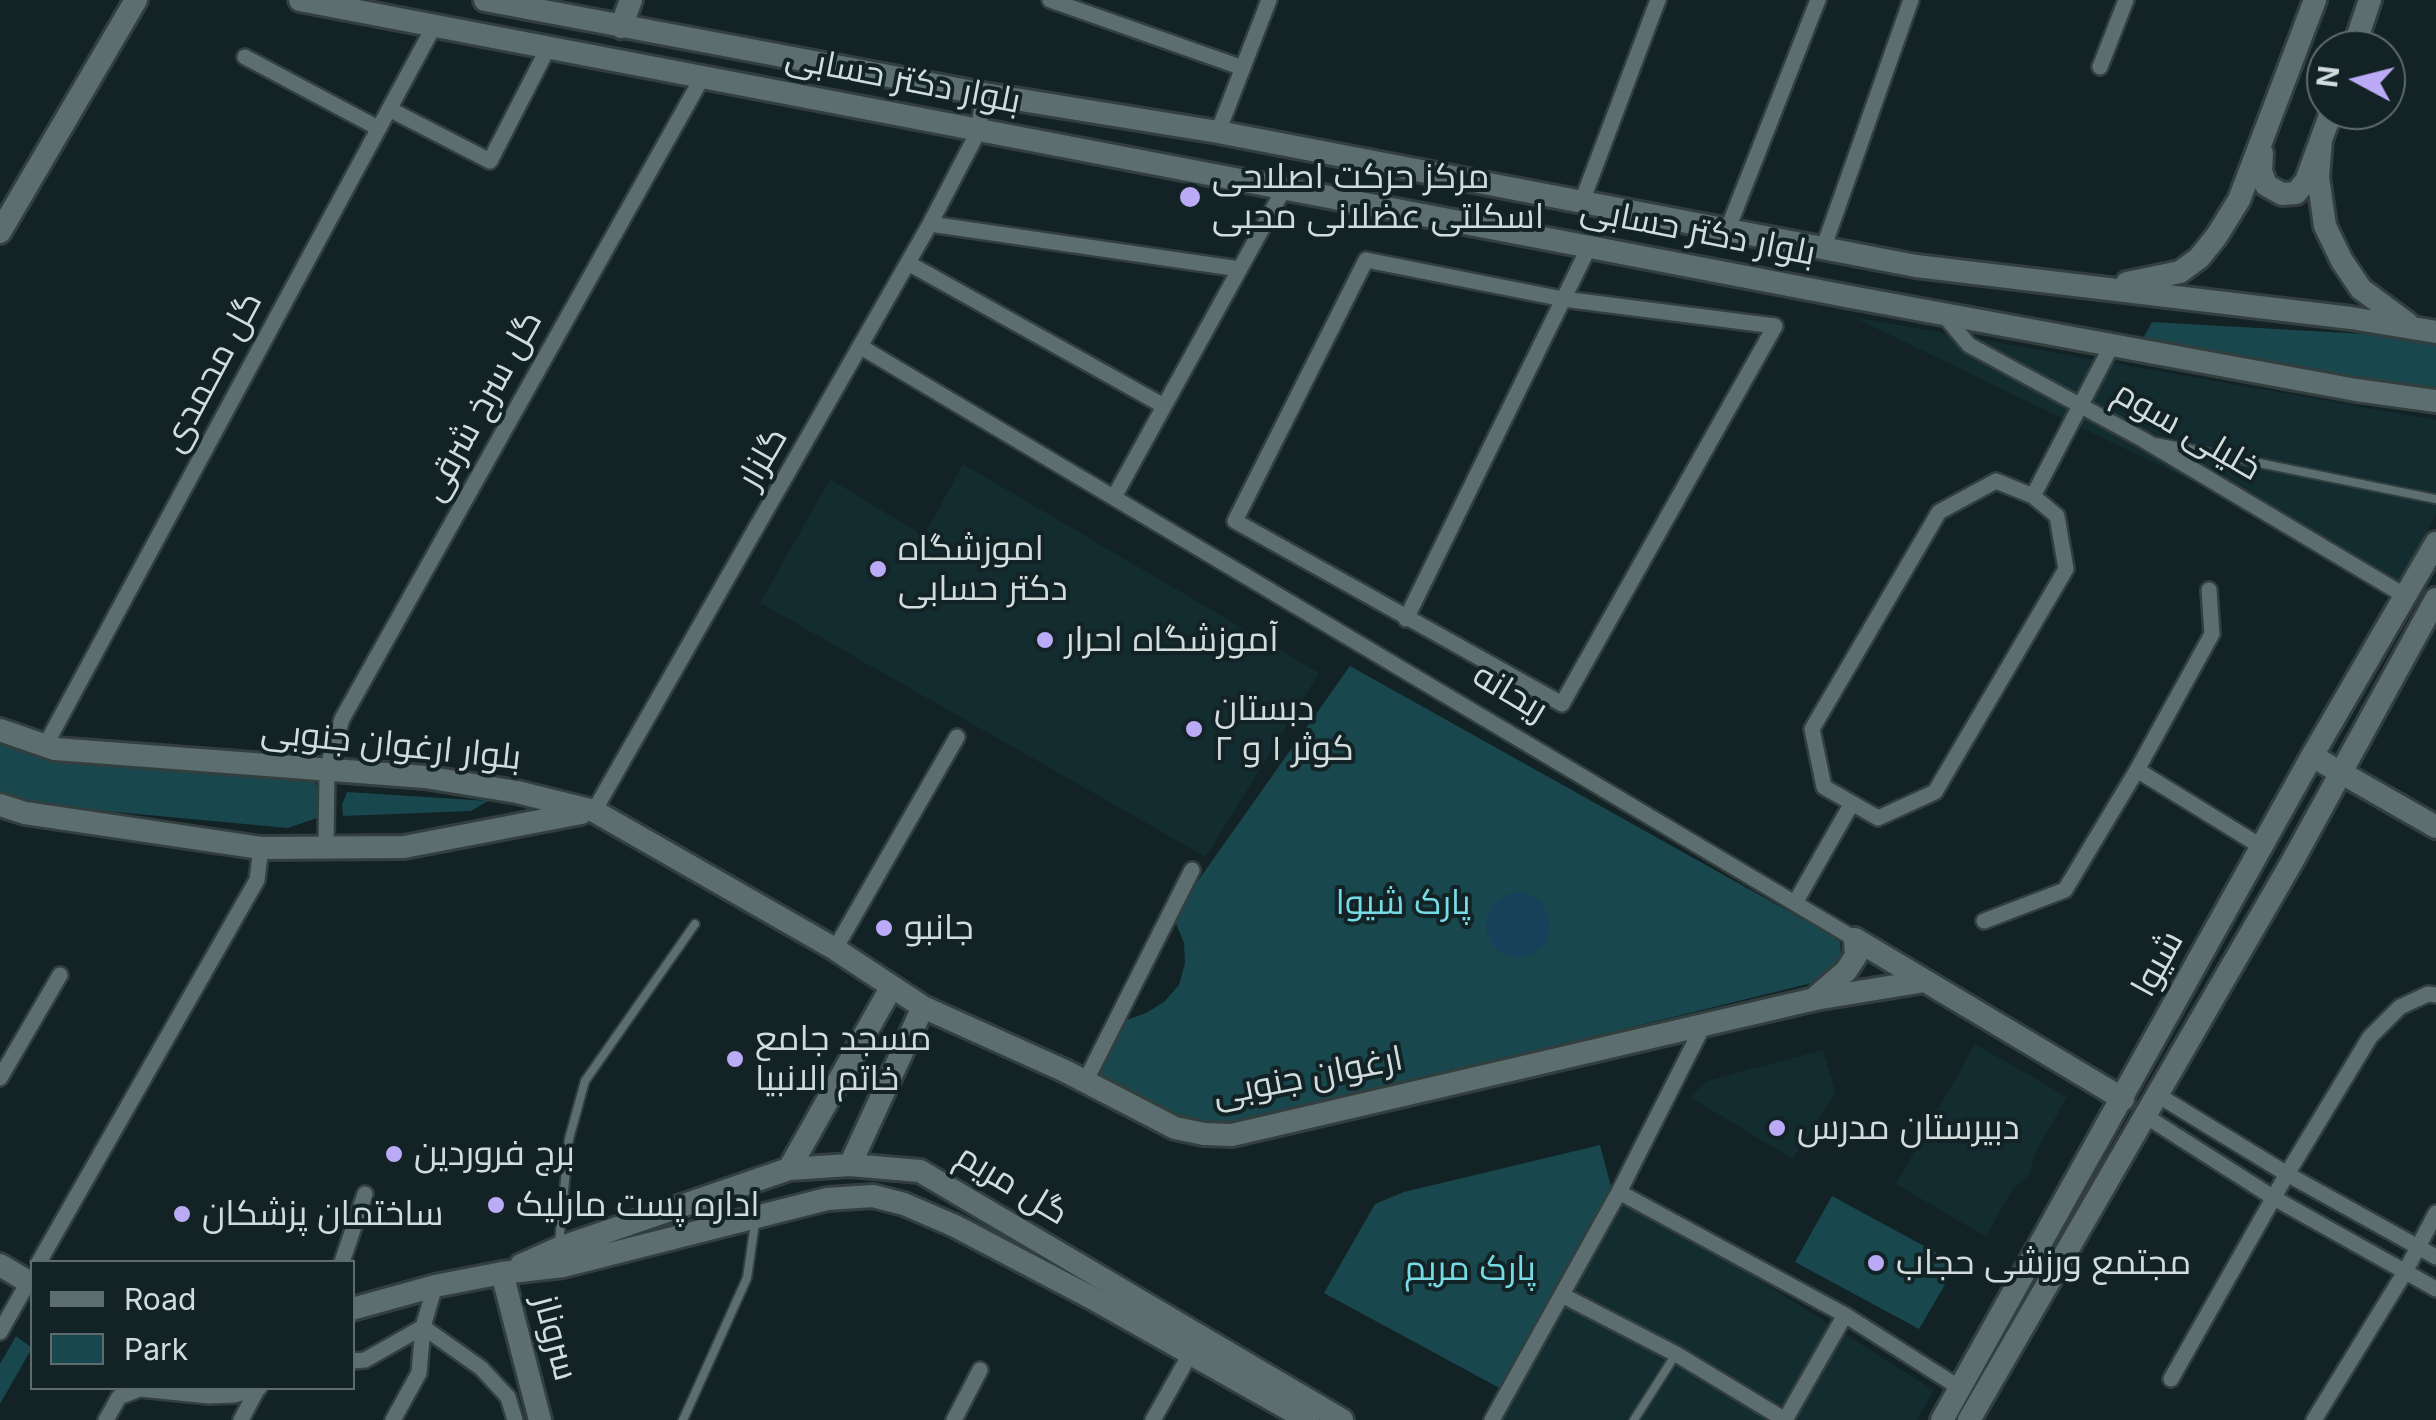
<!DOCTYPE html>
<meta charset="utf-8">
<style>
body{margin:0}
#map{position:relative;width:2436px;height:1420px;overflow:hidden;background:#132224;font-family:Inter,sans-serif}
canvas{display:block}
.legend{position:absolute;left:30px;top:1260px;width:325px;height:130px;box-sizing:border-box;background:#132224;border:2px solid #5f6c6e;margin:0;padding:12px 18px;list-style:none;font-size:30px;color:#d2dcdd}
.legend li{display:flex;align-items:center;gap:20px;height:50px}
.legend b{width:50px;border:2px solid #5f6c6e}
.north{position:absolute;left:2306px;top:30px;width:100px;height:100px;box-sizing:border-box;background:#132224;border:2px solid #5f6c6e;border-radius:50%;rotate:277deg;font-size:28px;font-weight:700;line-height:40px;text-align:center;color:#d2dcdd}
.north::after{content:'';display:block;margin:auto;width:35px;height:45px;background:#bbaaf6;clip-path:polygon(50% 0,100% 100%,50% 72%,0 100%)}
</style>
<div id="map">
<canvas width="2436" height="1420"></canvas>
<ul class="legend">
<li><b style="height:12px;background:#5d6e70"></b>Road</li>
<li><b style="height:28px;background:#18484d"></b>Park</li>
</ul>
<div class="north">N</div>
</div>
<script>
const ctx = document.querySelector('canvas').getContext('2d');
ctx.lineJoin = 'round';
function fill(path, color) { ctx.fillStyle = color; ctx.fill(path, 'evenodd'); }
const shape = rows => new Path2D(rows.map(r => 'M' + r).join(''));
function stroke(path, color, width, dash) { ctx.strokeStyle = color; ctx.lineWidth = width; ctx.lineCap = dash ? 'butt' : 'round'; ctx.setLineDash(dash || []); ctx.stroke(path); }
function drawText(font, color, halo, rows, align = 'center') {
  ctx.font = font + ' Inter,Cairo,sans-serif'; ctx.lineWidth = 8; ctx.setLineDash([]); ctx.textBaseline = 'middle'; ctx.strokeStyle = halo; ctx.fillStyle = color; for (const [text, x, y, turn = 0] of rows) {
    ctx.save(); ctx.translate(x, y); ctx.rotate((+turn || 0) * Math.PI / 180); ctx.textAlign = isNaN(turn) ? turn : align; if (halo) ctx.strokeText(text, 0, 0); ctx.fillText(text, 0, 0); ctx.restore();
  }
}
fill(shape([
 [1853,317,2436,420,2436,515,2400,582],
 [963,464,1319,673,1206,857,760,603,830,479,924,536],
 [1975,1044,2067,1097,2035,1154,2029,1175,2013,1188,1986,1237,1896,1184],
 [1823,1050,1836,1092,1793,1159,1690,1097,1707,1081],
 [1619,1192,1934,1390,1917,1420,1492,1420]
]), '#132c2f');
fill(shape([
 [2152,322,2383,335,2436,344,2436,391,2141,342],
 [1350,666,1831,935,1840,942,1842,964,1820,981,1241,1123,1187,1122,1090,1071,1121,1022,1146,1013,1164,1002,1179,985,1185,963,1184,943,1173,916],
 [0,743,41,757,73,762,313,780,320,790,322,804,317,818,288,828,29,804,0,796],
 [347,792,488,801,471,811,343,816,342,805],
 [1600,1145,1613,1194,1505,1391,1324,1293,1375,1204,1404,1192],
 [1832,1196,1957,1264,1919,1329,1795,1262],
 [16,1336,32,1348,0,1404,0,1364]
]), '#18484d');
fill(shape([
 '1486 925a32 32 0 1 1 64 0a32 32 0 1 1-64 0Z'
]), '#17415b');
const lane = shape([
 [2156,442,2436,499],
 [559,1243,569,1139,585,1081,695,924],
 [683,1420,747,1278,755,1223],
 [1634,1420,1676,1354]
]);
const street = shape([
 [1050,0,1243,68],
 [245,57,378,128],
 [2100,67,2126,0],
 [389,109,490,161,548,48],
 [1218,132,1269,0],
 [1581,204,1658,0],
 [930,224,1240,269],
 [1727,231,1818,0],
 [1823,249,1911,0],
 [1366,260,1563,299,1775,326,1562,704,1235,521,1366,260],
 [908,263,1164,406],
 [1943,314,1969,345,2142,439,2407,597],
 [861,347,1855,939],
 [1996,481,2033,496,2057,516,2066,569,1935,792,1878,818,1824,787,1812,729,1939,512,1996,481],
 [2033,496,2112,345],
 [1114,497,1285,187],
 [1406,619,1589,247],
 [45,746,433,28],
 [2137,770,2262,847],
 [594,811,930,224,978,132,984,94],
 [326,846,327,769,342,719,702,78],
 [1795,903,1852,803],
 [1984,921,2065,890,2137,770,2212,634,2209,590],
 [835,949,957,737],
 [0,1078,60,975],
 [1085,1082,1192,870],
 [2156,1094,2287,1174,2436,1257],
 [2144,1115,2274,1198,2436,1289],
 [1619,1192,1845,1315,1960,1388],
 [39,1262,257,880,261,848],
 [342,1262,365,1194],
 [1562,1295,1676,1354,1785,1420,1845,1315],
 [423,1327,481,1368,508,1397,515,1420],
 [0,1332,31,1277],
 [352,1361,365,1360,423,1327],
 [2171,1379,2287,1174,2370,1037,2400,1007,2428,994,2436,995],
 [106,1420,119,1397,140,1389,209,1396,234,1395,259,1388],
 [241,1420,258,1388],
 [393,1420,419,1373,423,1327,435,1286],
 [954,1420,980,1370],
 [1153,1420,1193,1349],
 [1492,1420,1619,1192,1704,1024],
 [2314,1420,2405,1272,2436,1213]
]);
const secondary = shape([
 [300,0,1851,297,2356,390,2436,401],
 [485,0,984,94,1218,132,1916,266,2351,318,2436,332],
 [621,27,631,0],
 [2353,50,2370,0],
 [2321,140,2318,177,2325,226,2342,261,2361,289,2407,323],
 [2262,153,2261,171,2266,185,2282,194,2296,193,2306,181,2332,110],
 [0,232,136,0],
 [2127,283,2180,272,2199,258,2216,237,2239,200,2315,0],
 [0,730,55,749,425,777,517,792,594,811,835,949,923,1007,1065,1071,1175,1128,1204,1134,1232,1135,1815,999,1925,981],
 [2312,756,2436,827],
 [0,805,25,813,261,848,404,847,581,813],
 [1855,939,2123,1099],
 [1817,996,1846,971,1856,956,1855,939],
 [850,1165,923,1007],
 [789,1169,891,988],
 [0,1265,32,1284],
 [521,1265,559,1248,789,1169,850,1165,920,1171,1342,1420],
 [502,1273,540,1420],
 [352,1309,435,1286,502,1273,563,1266,827,1199,873,1196,904,1204,955,1226,1090,1297,1308,1420],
 [1942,1420,2312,756,2436,543],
 [1969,1420,2292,862,2436,599]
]);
stroke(lane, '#333e3f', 12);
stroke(street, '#333e3f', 20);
stroke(secondary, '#333e3f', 28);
stroke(lane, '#5d6e70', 8);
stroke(street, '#5d6e70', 15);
stroke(secondary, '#5d6e70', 22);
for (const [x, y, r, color] of [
 [1190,197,12,"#bbaaf6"],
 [878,569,10,"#bbaaf6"],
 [1045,640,10,"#bbaaf6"],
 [1194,729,10,"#bbaaf6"],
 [884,928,10,"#bbaaf6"],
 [735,1059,10,"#bbaaf6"],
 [1777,1128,10,"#bbaaf6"],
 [394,1154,10,"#bbaaf6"],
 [496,1205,10,"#bbaaf6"],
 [182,1214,10,"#bbaaf6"],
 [1876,1263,10,"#bbaaf6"]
]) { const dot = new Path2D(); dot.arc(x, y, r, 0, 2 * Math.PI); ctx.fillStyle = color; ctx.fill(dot); stroke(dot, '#132224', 4); }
drawText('35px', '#d2dcdd', '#132224', [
 ["بلوار دکتر حسابی",903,80,11],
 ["بلوار دکتر حسابی",1698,232,11],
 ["گل محمدی",212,372,-62],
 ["گل سرخ شرقی",482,406,-61],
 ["خلیلی سوم",2187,431,30],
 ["گلزار",763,458,-60],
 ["ریحانه",1510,693,31],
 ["بلوار ارغوان جنوبی",391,745,6],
 ["شیوا",2158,964,-61],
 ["ارغوان جنوبی",1308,1077,-11],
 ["گل مریم",1012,1185,31],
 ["سروناز",555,1338,75]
]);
drawText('35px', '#d2dcdd', '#132224', [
 ["مرکز حرکت اصلاحی",1212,177],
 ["اسکلتی عضلانی محبی",1212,217],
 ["اموزشگاه",898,549],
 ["دکتر حسابی",898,589],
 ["آموزشگاه احرار",1065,640],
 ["دبستان",1214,709],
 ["کوثر ۱ و ۲",1214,749],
 ["جانبو",904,928],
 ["مسجد جامع",755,1039],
 ["خاتم الانبیا",755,1079],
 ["دبیرستان مدرس",1797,1128],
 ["برج فروردین",414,1154],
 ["اداره پست مارلیک",516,1205],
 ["ساختمان پزشکان",202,1214],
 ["مجتمع ورزشی حجاب",1896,1263]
], 'left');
drawText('35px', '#77dbe5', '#132224', [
 ["پارک شیوا",1403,903],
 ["پارک مریم",1470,1269]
]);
</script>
